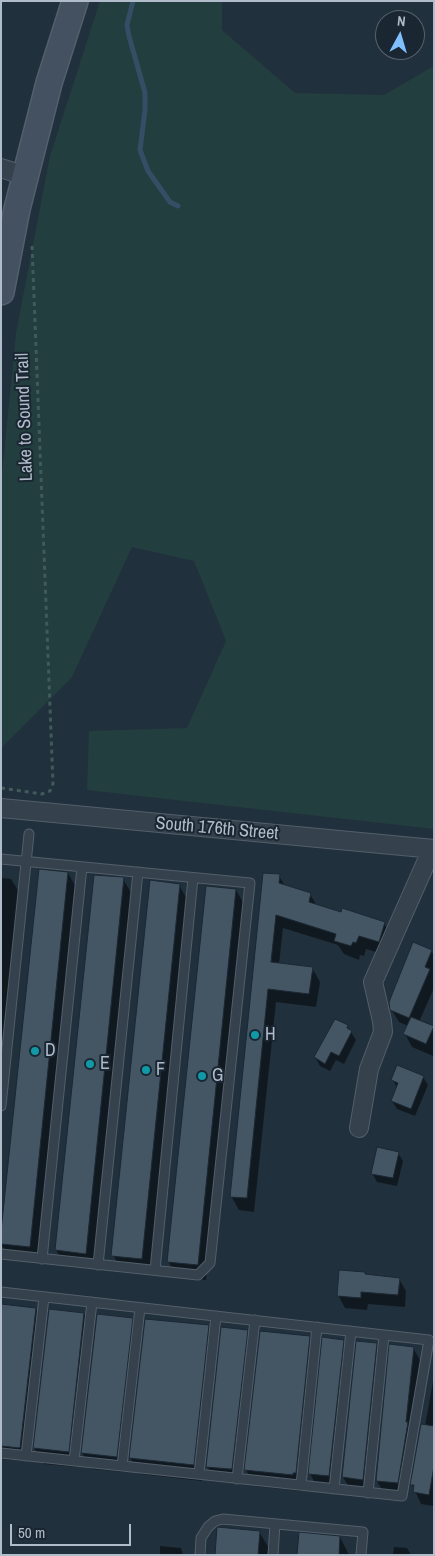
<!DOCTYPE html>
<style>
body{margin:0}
#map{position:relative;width:435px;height:1556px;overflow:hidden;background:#21303d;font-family:"Archivo Narrow",sans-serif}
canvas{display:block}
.frame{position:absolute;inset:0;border:2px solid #b0bcc9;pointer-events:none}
.north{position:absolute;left:375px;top:10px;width:50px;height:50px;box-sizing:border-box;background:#1a2632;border:1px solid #56626e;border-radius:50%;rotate:6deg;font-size:14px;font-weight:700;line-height:20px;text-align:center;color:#b0bcc9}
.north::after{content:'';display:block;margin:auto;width:18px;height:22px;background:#7fbfff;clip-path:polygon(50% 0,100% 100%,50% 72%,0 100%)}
.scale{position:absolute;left:10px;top:1524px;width:121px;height:22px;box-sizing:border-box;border:2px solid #b0bcc9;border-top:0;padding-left:6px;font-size:15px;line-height:18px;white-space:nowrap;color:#b0bcc9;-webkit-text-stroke:4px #1a2632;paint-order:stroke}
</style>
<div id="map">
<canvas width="435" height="1556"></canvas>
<div class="frame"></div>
<div class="north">N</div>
<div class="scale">50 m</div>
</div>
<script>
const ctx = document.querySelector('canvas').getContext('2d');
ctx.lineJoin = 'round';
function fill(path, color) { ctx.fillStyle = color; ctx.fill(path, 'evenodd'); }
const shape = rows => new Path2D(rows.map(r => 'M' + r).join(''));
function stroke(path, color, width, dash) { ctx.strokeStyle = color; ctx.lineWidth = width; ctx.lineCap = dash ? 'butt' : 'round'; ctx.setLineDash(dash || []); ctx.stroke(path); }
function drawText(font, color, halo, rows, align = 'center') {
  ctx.font = font + ' "Archivo Narrow",sans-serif'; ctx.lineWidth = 4; ctx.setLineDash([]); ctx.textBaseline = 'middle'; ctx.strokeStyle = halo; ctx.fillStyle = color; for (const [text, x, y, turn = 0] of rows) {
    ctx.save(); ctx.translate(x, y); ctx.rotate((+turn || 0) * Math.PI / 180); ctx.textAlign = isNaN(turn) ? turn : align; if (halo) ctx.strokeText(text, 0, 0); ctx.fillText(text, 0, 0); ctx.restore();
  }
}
fill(shape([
 [100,1,222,1,222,30,295,93,384,95,434,66,434,829,87,790,89,731,187,728,226,641,194,561,132,547,72,677,1,748,1,483,16,333,50,156]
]), '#233e3e');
fill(shape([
 [68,873,77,889,39,1262,10,1260,1,1243],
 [279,876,285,886,310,894,317,906,342,914,384,923,392,937,386,955,366,949,364,956,360,955,359,960,344,954,338,945,283,928,279,964,312,968,320,982,316,1007,276,1002,254,1212,239,1210,231,1196],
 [1,878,11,879,21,895,1,1082],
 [123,879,132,894,94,1269,65,1266,56,1250],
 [179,885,188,901,150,1274,122,1271,113,1255],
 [236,890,245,906,206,1280,177,1277,168,1261],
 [431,951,434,955,434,988,419,1022,434,1029,433,1056,412,1047,405,1034,408,1026,399,1022,391,1009],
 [347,1026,356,1040,344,1064,336,1060,330,1071,320,1066,315,1057],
 [423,1077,428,1085,415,1116,397,1109,392,1101,397,1088,393,1080],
 [398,1153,403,1161,397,1186,377,1182,372,1173],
 [366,1276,399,1279,406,1291,405,1307,368,1304,367,1310,345,1308,338,1295],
 [1,1305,36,1309,44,1324,29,1461,1,1459],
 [84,1314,93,1330,77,1467,44,1464,34,1448],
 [132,1319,141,1334,125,1472,92,1469,82,1453],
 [208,1326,217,1342,202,1481,140,1474,130,1458],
 [247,1331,254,1343,238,1481,214,1479,207,1466],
 [309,1337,318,1353,301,1491,255,1486,246,1470],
 [343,1341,350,1353,336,1488,317,1486,310,1474],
 [376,1344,383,1356,370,1492,350,1489,343,1477],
 [413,1348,420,1360,404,1495,384,1493,377,1481],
 [434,1376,434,1506,421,1504,412,1484,425,1426],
 [259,1532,269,1548,268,1555,216,1555],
 [340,1537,349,1555,298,1555],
 [160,1546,181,1548,183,1555,160,1555],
 [394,1547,407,1548,411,1555,393,1555]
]), '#0007');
stroke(shape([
 [133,1,127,25,129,36,145,93,145,110,140,150,148,171,170,202,178,206]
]), '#344e65', 5);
const building = shape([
 [39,869,68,872,30,1247,1,1244,1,1231,39,869],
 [263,873,280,874,279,883,311,893,309,902,341,912,342,908,385,922,379,942,359,936,356,943,353,942,351,946,334,941,336,934,276,915,271,962,313,967,309,994,268,989,247,1198,230,1197,263,873],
 [94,875,124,877,86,1254,55,1250,94,875],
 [150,880,180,884,142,1259,111,1256,150,880],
 [206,886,236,889,198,1265,167,1262,206,886],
 [413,942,432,950,425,967,430,969,409,1018,390,1010,389,1002,413,942],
 [411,1017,434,1026,426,1044,403,1034,411,1017],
 [335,1019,348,1025,347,1028,352,1031,339,1056,331,1052,325,1064,314,1057,335,1019],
 [397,1065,424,1076,411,1109,391,1101,398,1083,391,1080,397,1065],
 [377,1147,399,1152,393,1178,371,1174,377,1147],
 [339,1270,365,1272,365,1274,400,1278,398,1295,361,1292,361,1298,337,1296,339,1270],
 [1,1304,36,1308,20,1448,1,1446,1,1304],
 [49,1309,84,1313,69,1452,33,1448,49,1309],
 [97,1314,133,1318,117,1457,81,1453,97,1314],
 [145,1319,209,1325,194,1465,129,1458,145,1319],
 [221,1327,248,1330,232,1469,230,1469,206,1467,221,1327],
 [260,1331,310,1336,296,1473,293,1473,293,1475,244,1470,260,1331],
 [322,1337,344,1340,329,1476,308,1474,322,1337],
 [356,1341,377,1343,363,1480,342,1477,356,1341],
 [389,1344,414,1347,406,1422,408,1422,398,1483,376,1481,389,1344],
 [421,1424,434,1426,434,1466,429,1495,413,1492,414,1485,410,1485,421,1424],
 [217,1527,260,1531,258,1555,215,1555,217,1527],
 [299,1532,340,1536,339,1555,297,1555,299,1532]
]);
fill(building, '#445664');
stroke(building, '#1c2834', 1);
const lane = shape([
 [1,859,250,883,210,1263,198,1275,1,1254],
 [1,1106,29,834],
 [42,1259,82,867],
 [98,1265,138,872],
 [155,1270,193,878],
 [1,1292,429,1340,402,1496,1,1453],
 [26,1456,44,1297],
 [74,1461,92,1302],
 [122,1466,140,1308],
 [199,1474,216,1316],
 [237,1479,255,1320],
 [301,1485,317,1327],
 [334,1489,351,1331],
 [368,1493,384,1335],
 [200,1555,201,1538,208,1527,215,1521,223,1519,363,1532,361,1555],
 [273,1555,275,1524]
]);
const street = shape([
 [1,168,25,176],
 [1,808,434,849],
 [359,1128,369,1069,383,1032,382,1021,373,982,432,849]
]);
const secondary = shape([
 [1,292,17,209,49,83,75,1]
]);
stroke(lane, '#535f6b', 11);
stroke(street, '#535f6b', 20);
stroke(secondary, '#535f6b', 28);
stroke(shape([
 [1,788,42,794,50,791,53,784,32,245]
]), '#415a5a', 3, [4, 4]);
stroke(lane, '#35414d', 9);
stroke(street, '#35414d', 18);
stroke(secondary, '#435160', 25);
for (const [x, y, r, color] of [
 [255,1035,5,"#0f9aa8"],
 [35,1051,5,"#0f9aa8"],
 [90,1064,5,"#0f9aa8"],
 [146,1070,5,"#0f9aa8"],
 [202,1076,5,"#0f9aa8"]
]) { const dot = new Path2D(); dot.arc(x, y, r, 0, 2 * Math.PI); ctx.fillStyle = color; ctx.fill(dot); stroke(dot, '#1a2632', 2); }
drawText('18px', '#b0bcc9', '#1a2632', [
 ["Lake to Sound Trail",25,417,-92],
 ["South 176th Street",217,829,5]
]);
drawText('18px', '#b0bcc9', '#1a2632', [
 ["H",265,1035],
 ["D",45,1051],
 ["E",100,1064],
 ["F",156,1070],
 ["G",212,1076]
], 'left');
</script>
